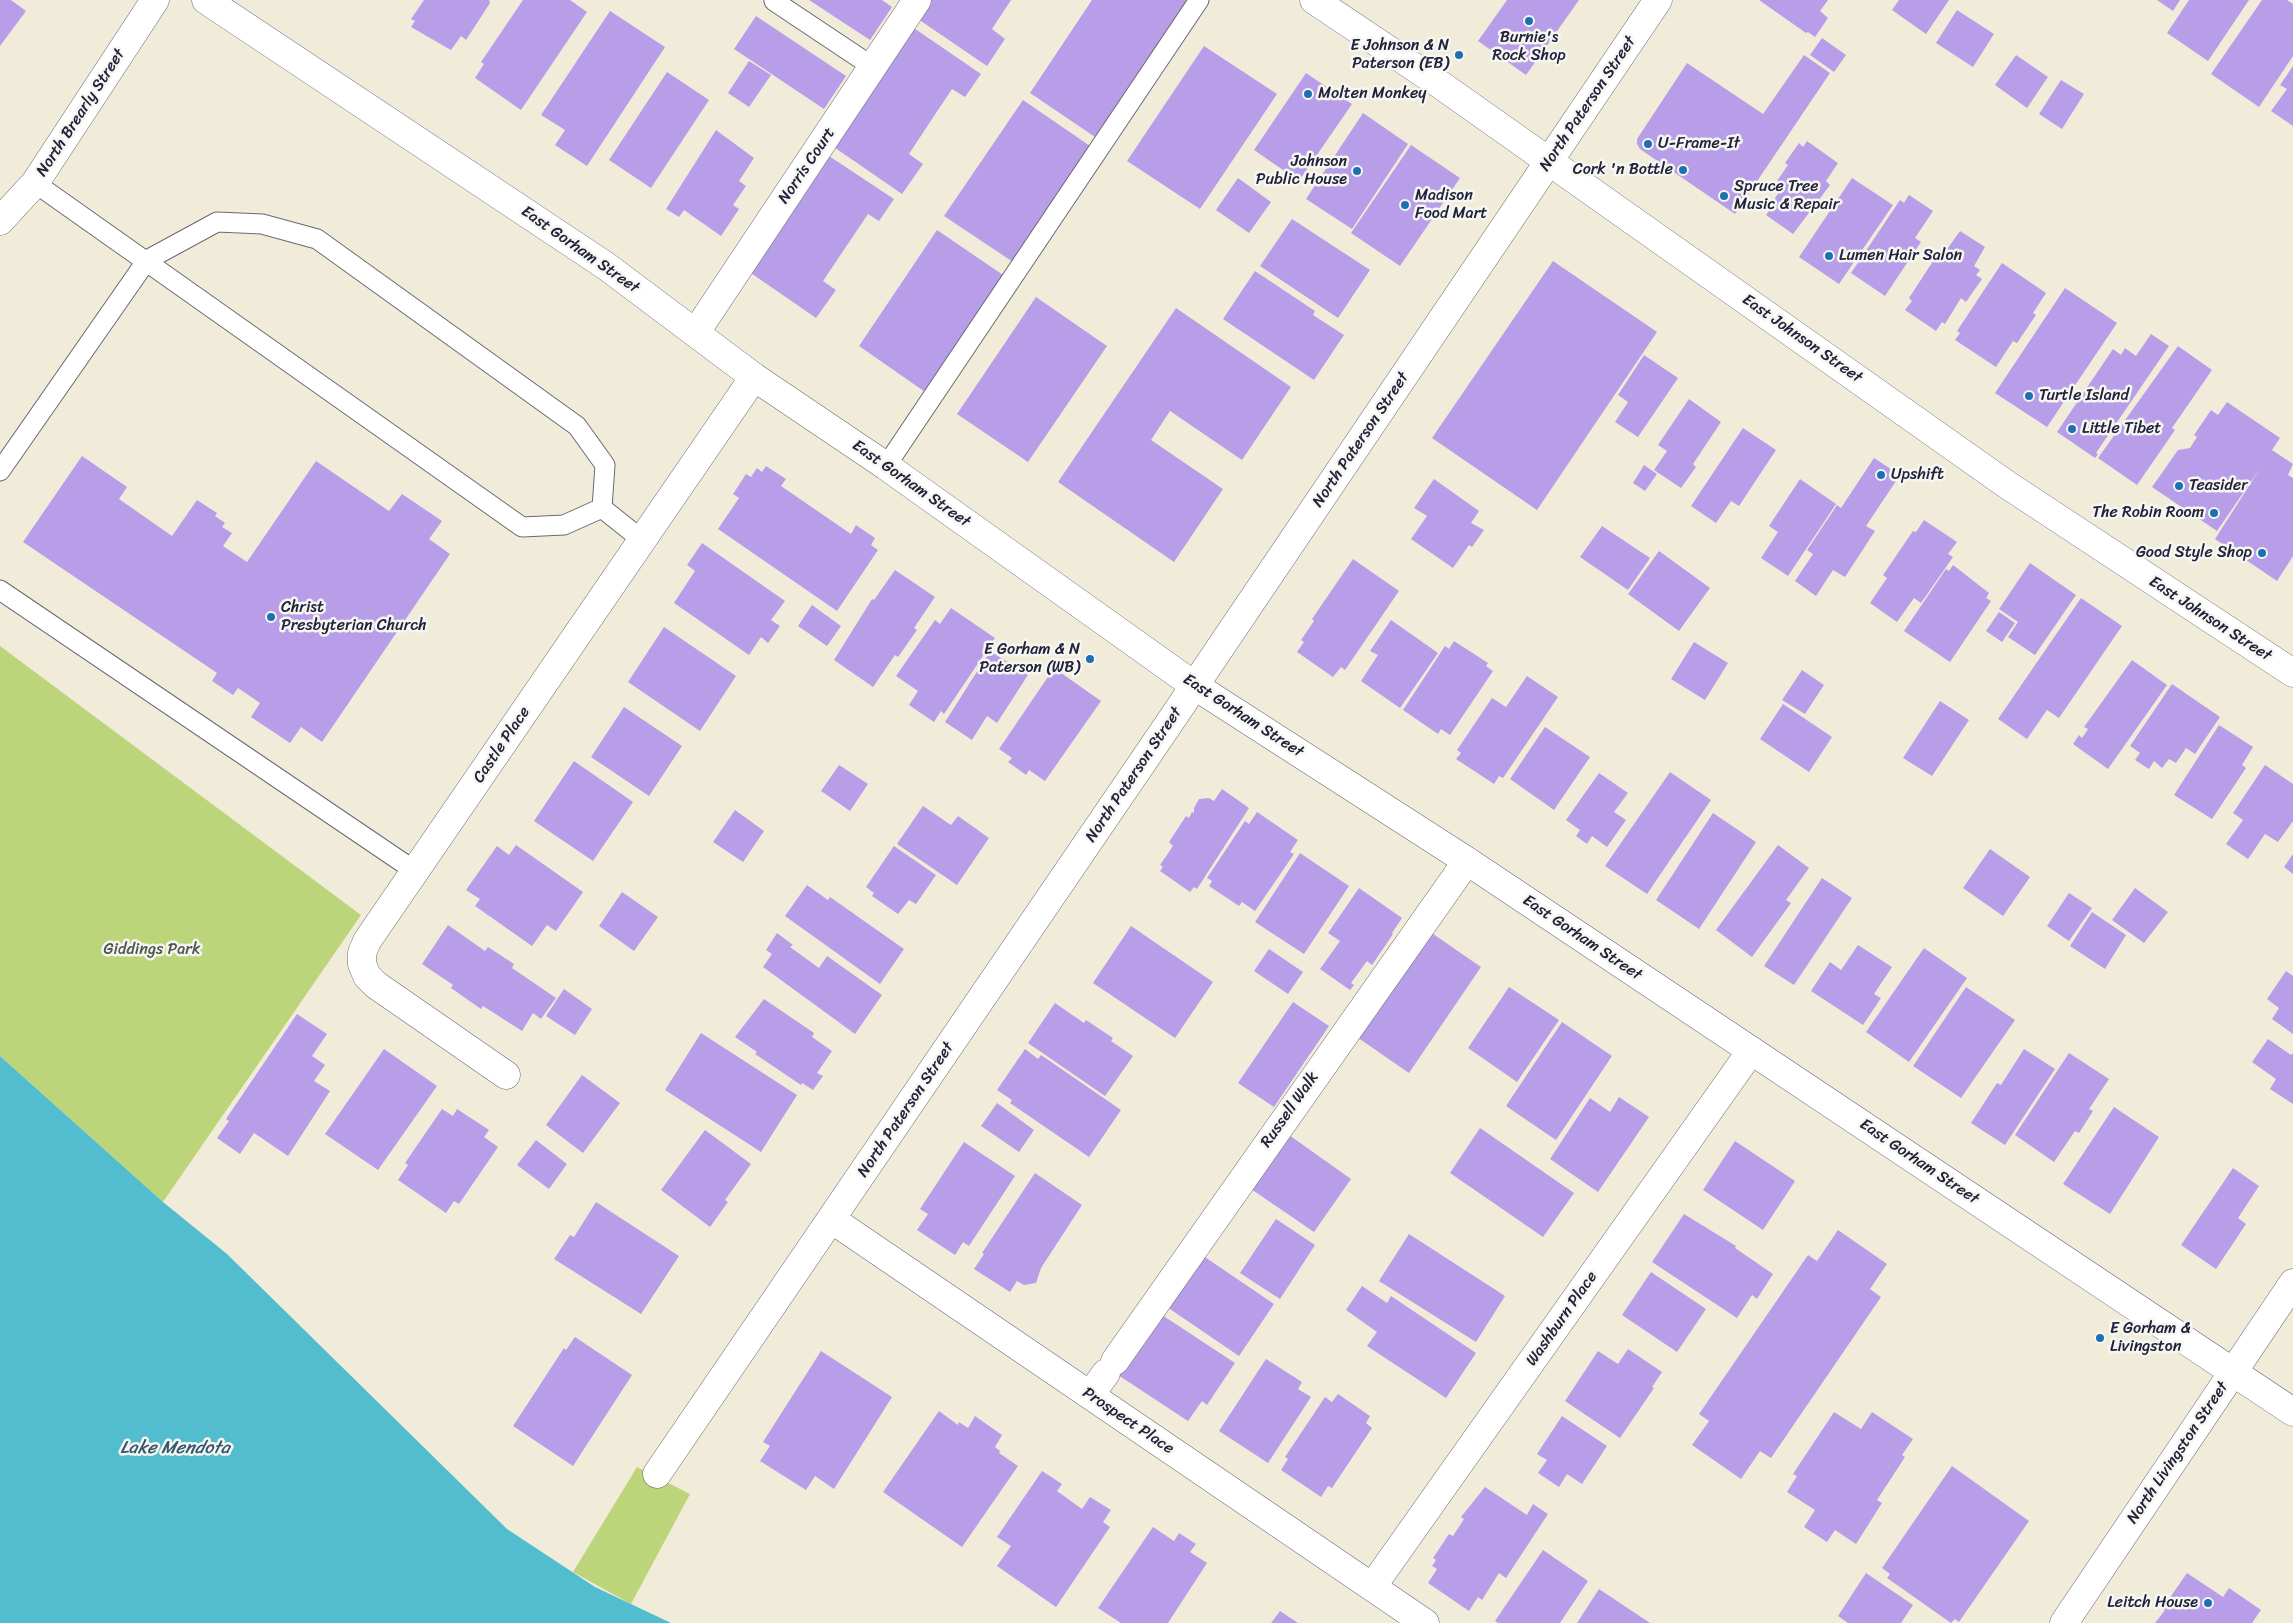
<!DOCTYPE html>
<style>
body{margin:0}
canvas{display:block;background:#f1ecd9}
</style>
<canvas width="2293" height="1623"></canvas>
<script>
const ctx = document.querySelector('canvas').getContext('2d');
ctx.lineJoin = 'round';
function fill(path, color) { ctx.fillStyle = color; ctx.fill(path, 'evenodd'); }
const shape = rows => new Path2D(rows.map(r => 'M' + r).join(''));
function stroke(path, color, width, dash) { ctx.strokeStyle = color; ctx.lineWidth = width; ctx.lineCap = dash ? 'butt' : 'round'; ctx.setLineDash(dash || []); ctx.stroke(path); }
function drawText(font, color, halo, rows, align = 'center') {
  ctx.font = font + ' Sriracha,sans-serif'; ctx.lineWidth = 5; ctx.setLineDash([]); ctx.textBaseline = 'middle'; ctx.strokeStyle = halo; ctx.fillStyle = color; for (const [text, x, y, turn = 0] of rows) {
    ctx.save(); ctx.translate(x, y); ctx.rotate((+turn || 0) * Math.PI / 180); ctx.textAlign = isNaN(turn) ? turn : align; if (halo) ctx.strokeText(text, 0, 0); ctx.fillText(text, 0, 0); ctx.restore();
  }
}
fill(shape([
 [0,646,361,915,163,1202,0,1056],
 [637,1467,690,1494,631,1604,573,1572]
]), '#bdd57a');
fill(shape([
 [0,1056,163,1202,227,1254,507,1529,595,1587,671,1623,0,1623]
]), '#52bdce');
fill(shape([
 [0,0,11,0,26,11,0,46],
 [424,0,489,0,490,3,466,40,461,36,451,50,411,27,415,21,411,19],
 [523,0,570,0,587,12,521,110,475,78,484,64,481,62],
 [809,0,882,0,892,7,870,40],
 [926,0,1011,0,992,29,1005,39,987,66,915,17],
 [1092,0,1192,0,1098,139,1030,93],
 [1507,0,1579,0,1526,75,1478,41],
 [1759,0,1828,0,1820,11,1828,18,1815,37,1808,32,1806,33],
 [1899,0,1949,0,1926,34,1892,10],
 [2157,0,2180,0,2173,11],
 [2189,0,2249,0,2208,61,2167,33],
 [2262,0,2287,0,2293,4,2293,56,2259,107,2211,74],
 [1957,10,1994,34,1973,67,1936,43],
 [610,11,665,47,587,166,555,145,565,130,541,115],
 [756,16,846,76,824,109,734,49],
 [908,24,981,74,965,97,952,89,930,122,909,154,923,164,902,194,828,143],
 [1822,38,1846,55,1834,72,1810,55],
 [1204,46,1277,94,1200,209,1127,161],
 [1804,55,1830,73,1735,214,1640,149,1637,144,1637,139,1687,63,1763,114],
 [2016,55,2048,77,2027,108,1995,85],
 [749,61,771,75,749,107,728,93],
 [2293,66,2293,126,2271,111,2287,89,2280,85],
 [667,72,709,100,651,188,609,160],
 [1306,73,1352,104,1299,181,1254,150],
 [2061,80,2084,94,2062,129,2039,114],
 [1023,100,1093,148,1016,264,944,216],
 [1363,113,1408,144,1352,229,1306,199],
 [716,130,754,158,739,181,746,186,733,205,739,209,721,236,684,210,679,217,666,209],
 [1807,141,1838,163,1826,181,1830,185,1793,234,1766,215,1771,208,1769,207,1784,185,1777,181,1788,165,1785,163,1799,143,1803,147],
 [1411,145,1460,178,1400,266,1351,233],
 [823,152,894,199,879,221,868,214,823,281,836,290,816,318,745,269],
 [1238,178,1271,202,1249,233,1216,210],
 [1852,178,1893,205,1839,284,1799,257],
 [1909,195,1933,211,1915,238,1921,242,1885,296,1851,273,1900,200,1904,203],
 [1292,219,1370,270,1338,318,1260,266],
 [937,230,1006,277,928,394,859,346],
 [1960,231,1985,247,1974,266,1980,270,1976,275,1982,279,1966,302,1961,298,1945,324,1942,322,1936,331,1905,310,1912,301,1909,298,1941,249,1945,252],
 [1553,261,1657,332,1537,510,1432,438],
 [2002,263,2046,293,2033,313,2036,315,2017,343,2013,341,1996,367,1955,340,1960,333,1957,331],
 [1255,271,1315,311,1313,315,1344,335,1314,380,1223,319],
 [2065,288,2117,323,2047,427,1995,393],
 [1036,297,1107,346,1028,462,957,414],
 [1176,308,1291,387,1242,460,1170,411,1151,440,1223,489,1174,562,1058,482],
 [2151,334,2169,346,2096,453,2098,454,2095,458,2057,432,2113,349,2121,355,2125,348,2136,356],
 [2178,346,2212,370,2172,428,2175,430,2137,485,2098,458],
 [1644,355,1678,378,1638,437,1615,422,1628,402,1618,395],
 [1689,399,1721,422,1693,464,1696,467,1681,488,1654,470,1667,451,1658,445],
 [2227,402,2280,438,2272,450,2293,464,2288,475,2293,478,2293,556,2277,581,2215,539,2261,467,2217,531,2152,487,2178,450,2190,448,2197,437,2194,435,2211,410,2218,415],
 [1743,428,1776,450,1739,506,1731,501,1716,523,1691,506],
 [82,456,127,487,119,499,172,536,197,500,217,513,215,516,225,523,222,527,232,533,223,546,247,562,316,461,389,511,402,494,442,521,429,539,450,554,322,742,301,727,290,743,251,717,260,703,238,688,233,695,212,681,217,673,23,542],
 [1874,458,1900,475,1866,526,1875,531,1845,577,1833,570,1816,596,1795,581,1813,554,1807,550,1837,505,1841,508],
 [1644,465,1657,474,1645,491,1633,483],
 [766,466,786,479,781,486,851,534,856,525,875,538,871,545,878,550,837,611,718,529,739,498,733,494,746,474,751,477,757,468,762,472],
 [1434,479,1479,511,1471,523,1484,530,1472,547,1469,545,1453,568,1411,539,1427,516,1414,508],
 [1800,479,1836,504,1788,576,1761,558,1778,532,1769,526],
 [1924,520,1957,542,1948,554,1953,557,1921,603,1914,598,1897,622,1870,603,1887,578,1883,575,1913,531,1916,532],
 [1602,526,1650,558,1628,590,1580,557],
 [702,543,785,601,771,620,780,626,768,643,761,637,749,655,674,603,695,571,687,565],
 [1659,551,1710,588,1679,631,1628,594],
 [1353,559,1399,591,1345,670,1341,667,1333,677,1297,652,1304,642,1301,640,1314,621,1312,619],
 [2030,563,2076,595,2035,655,2008,637,2018,622,1999,609],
 [1953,565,1989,593,1986,598,1991,601,1950,662,1904,631,1946,569,1949,571],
 [895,570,935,597,914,628,917,630,898,657,895,655,873,687,834,660,872,599,874,600],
 [2081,598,2122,626,2059,718,2047,710,2027,739,1998,719],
 [812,605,841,626,827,646,798,626],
 [951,608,995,638,944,714,941,711,934,722,909,705,918,691,896,676,935,620,940,624],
 [1999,612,2015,623,2002,642,1986,631],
 [1391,620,1438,653,1400,708,1361,681,1378,655,1370,651],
 [664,627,736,676,700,731,628,682],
 [1454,641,1488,663,1486,666,1493,671,1450,735,1441,729,1438,734,1403,710,1445,646,1449,649],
 [1694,642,1728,663,1705,700,1671,679],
 [990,651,1028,675,997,723,987,716,972,740,945,722],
 [2132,660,2167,685,2108,769,2073,744,2079,735,2082,738,2088,729,2084,727],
 [1054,668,1101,701,1045,781,1029,770,1026,775,1008,762,1012,758,999,749],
 [1802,670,1824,685,1805,714,1782,700],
 [1527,676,1558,697,1503,778,1499,776,1494,784,1456,759,1461,753,1457,750,1492,698,1506,707],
 [2172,684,2220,717,2195,754,2186,748,2176,763,2169,759,2162,768,2154,761,2149,769,2135,760,2140,753,2130,746],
 [1940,701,1969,720,1932,776,1903,758],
 [1783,704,1832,737,1809,772,1760,739],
 [624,707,682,746,649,796,591,757],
 [2219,725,2253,747,2242,765,2246,768,2212,819,2174,795],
 [1545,727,1590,757,1554,810,1510,779],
 [574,761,633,802,593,861,534,821],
 [839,765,868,784,850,811,821,791],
 [2265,765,2293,784,2293,821,2278,842,2265,834,2248,859,2226,844,2243,820,2233,813],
 [1670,772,1711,800,1647,894,1605,866],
 [1599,773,1628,793,1614,812,1626,820,1607,847,1592,836,1587,844,1576,836,1580,830,1566,820],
 [1222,789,1249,808,1197,889,1194,887,1190,892,1160,871,1163,867,1160,865,1173,846,1169,842,1186,816,1189,818,1192,812,1194,813,1194,808,1199,799,1209,798,1214,801],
 [923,806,951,825,958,816,989,838,957,885,897,844],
 [735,810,764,831,743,862,713,842],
 [1257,812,1298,840,1290,852,1294,854,1255,911,1242,902,1239,906,1209,886,1212,881,1207,878,1245,821,1249,824],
 [1713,813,1756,842,1699,929,1656,900],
 [516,845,583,892,556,931,547,925,532,946,475,906,480,899,466,890,497,846,509,855],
 [1778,845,1809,868,1786,900,1791,903,1752,957,1716,930],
 [894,846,936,875,916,904,909,900,898,914,872,896,874,893,866,887],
 [1990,849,2030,877,2003,916,1963,888],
 [1300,853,1349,886,1304,954,1255,922],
 [2293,854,2293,874,2284,867],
 [1822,878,1852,898,1794,985,1764,966],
 [807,885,828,900,830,897,904,949,880,984,785,916],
 [1359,888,1402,918,1392,933,1393,934,1372,965,1367,961,1351,983,1354,985,1350,990,1320,969,1340,941,1328,933],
 [2135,888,2168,912,2144,943,2112,920],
 [622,892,658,917,634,951,599,926],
 [2069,893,2092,908,2069,941,2047,926],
 [2092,912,2126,935,2105,969,2070,946],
 [448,925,485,951,488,947,514,964,512,968,556,998,541,1019,533,1013,522,1031,483,1006,481,1009,451,988,453,985,422,964],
 [1131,926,1213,982,1175,1038,1093,983],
 [1423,927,1481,967,1409,1073,1351,1033],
 [777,933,793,945,790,947,819,968,827,956,882,995,855,1034,763,967,772,954,766,950],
 [1858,945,1892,967,1874,994,1881,998,1863,1025,1811,991,1830,962,1841,970],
 [1924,948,1967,978,1909,1062,1866,1032],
 [1269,949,1303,972,1288,994,1254,971],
 [2286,971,2293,976,2293,1034,2272,1019,2279,1008,2267,999],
 [1509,987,1559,1020,1517,1082,1468,1048],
 [1966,987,2015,1020,1961,1098,1913,1066],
 [564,989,592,1009,575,1035,546,1016],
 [764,999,814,1033,812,1037,832,1051,817,1073,823,1076,813,1090,802,1083,801,1085,755,1054,757,1052,735,1037],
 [1293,1002,1329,1026,1274,1107,1238,1083],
 [1055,1003,1084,1023,1086,1020,1113,1038,1111,1041,1133,1056,1105,1096,1028,1043],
 [297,1014,327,1034,312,1056,325,1065,314,1081,330,1091,288,1156,254,1133,240,1154,217,1138,229,1121,226,1119],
 [1562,1022,1612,1056,1556,1140,1506,1106],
 [701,1033,797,1095,761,1152,665,1090],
 [2268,1039,2291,1055,2293,1053,2293,1104,2270,1089,2276,1079,2252,1062],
 [384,1049,437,1086,378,1170,325,1134],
 [1025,1049,1038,1059,1041,1055,1121,1110,1089,1157,1010,1103,1012,1100,997,1090],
 [2024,1049,2055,1069,2005,1145,1971,1123,1997,1083,2001,1085],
 [2069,1053,2109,1079,2089,1109,2093,1111,2079,1133,2075,1131,2054,1162,2015,1135],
 [582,1075,620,1103,583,1153,546,1125],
 [1619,1097,1649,1117,1598,1192,1550,1159,1590,1098,1610,1112],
 [997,1103,1034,1130,1019,1152,981,1126],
 [2114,1107,2159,1137,2110,1214,2063,1184],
 [442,1109,453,1116,457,1109,489,1130,484,1137,498,1147,459,1204,454,1201,446,1213,398,1180,408,1165,405,1163],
 [1480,1128,1574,1193,1543,1237,1450,1173],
 [705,1130,751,1164,725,1200,728,1202,710,1227,661,1190],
 [1289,1135,1351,1179,1314,1232,1251,1189],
 [536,1140,567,1164,549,1189,517,1165],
 [1735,1141,1795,1181,1763,1230,1703,1190],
 [964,1142,1015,1176,969,1246,963,1242,955,1255,917,1230,928,1214,920,1209],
 [2233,1168,2259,1186,2238,1218,2246,1224,2216,1269,2181,1245],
 [1035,1173,1082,1205,1041,1268,1036,1283,1024,1285,1017,1281,1010,1292,974,1269,984,1254,982,1253],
 [596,1202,679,1256,641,1314,554,1259,570,1235,574,1237],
 [1684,1214,1736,1246,1735,1248,1773,1274,1757,1299,1752,1295,1737,1318,1652,1262],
 [1276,1219,1315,1245,1280,1299,1240,1273],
 [1838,1230,1887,1264,1870,1289,1881,1297,1771,1458,1760,1451,1741,1479,1692,1445,1709,1421,1699,1414,1808,1255,1817,1261],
 [1409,1234,1505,1296,1476,1342,1379,1281],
 [1199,1253,1274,1304,1239,1356,1164,1305],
 [1651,1272,1706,1309,1677,1352,1622,1315],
 [1362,1286,1387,1303,1391,1296,1476,1353,1446,1398,1367,1346,1377,1332,1346,1310],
 [1159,1313,1235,1363,1207,1405,1202,1401,1188,1421,1118,1375],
 [575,1337,632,1375,573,1466,513,1426,564,1348,566,1350],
 [1628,1349,1662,1372,1652,1387,1654,1388,1620,1438,1565,1401,1598,1351,1618,1364],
 [821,1351,892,1397,834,1489,815,1476,806,1490,760,1461,770,1446,763,1442],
 [1266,1359,1302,1382,1298,1389,1311,1397,1268,1463,1219,1431],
 [1338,1394,1370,1416,1366,1423,1372,1428,1332,1488,1328,1486,1321,1497,1281,1470,1288,1459,1285,1457,1325,1397,1332,1402],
 [939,1411,958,1425,959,1422,968,1428,975,1416,1002,1435,995,1447,1000,1451,999,1453,1018,1466,962,1547,883,1492],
 [1834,1412,1861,1429,1872,1412,1913,1439,1902,1455,1905,1457,1877,1500,1882,1503,1856,1544,1835,1530,1827,1542,1804,1527,1815,1510,1787,1492,1797,1476,1793,1474],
 [1562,1416,1607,1446,1582,1484,1567,1474,1559,1487,1538,1473,1547,1460,1537,1454],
 [1952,1466,2029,1521,1959,1622,1955,1619,1951,1623,1887,1578,1890,1574,1882,1568],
 [1042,1471,1062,1484,1057,1491,1082,1509,1090,1497,1111,1510,1103,1522,1110,1527,1056,1607,997,1566,1011,1546,997,1537],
 [1485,1487,1527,1515,1533,1504,1548,1514,1506,1578,1499,1573,1482,1600,1478,1597,1469,1611,1428,1583,1437,1569,1432,1566,1436,1560,1433,1558,1449,1534,1453,1536,1464,1519,1461,1517],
 [1153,1527,1174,1541,1179,1533,1196,1544,1190,1552,1207,1563,1168,1623,1121,1623,1098,1608],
 [1543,1550,1588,1581,1560,1623,1498,1623,1495,1621],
 [1866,1573,1913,1605,1901,1623,1848,1623,1838,1616],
 [2187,1573,2223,1597,2229,1588,2261,1610,2252,1623,2155,1623,2165,1610,2162,1609],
 [1599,1589,1650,1623,1577,1623],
 [1280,1611,1298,1623,1271,1623]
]), '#b89ee9');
const service = shape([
 [774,1,873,67],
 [35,183,522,527,564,525,602,508],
 [886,466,1199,0],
 [0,471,147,260,217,222,262,224,317,239,577,426,605,465,602,508,642,540],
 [0,590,415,871]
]);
const pedestrian = shape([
 [1115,1361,1467,861],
 [1090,1395,1106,1373]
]);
const minor = shape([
 [696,332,917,0],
 [506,1075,376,985,367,976,362,964,362,953,367,941,754,377],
 [831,1219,1425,1623],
 [657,1474,1170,722,1658,0],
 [1372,1587,1751,1051],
 [2064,1623,2293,1283]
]);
const tertiary = shape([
 [0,221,35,183,155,0]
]);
const secondary = shape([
 [206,0,606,266,754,377,886,466,1195,686,1467,861,2293,1412],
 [1314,0,1438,83,2006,484,2293,673]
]);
stroke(service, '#6a6972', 21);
stroke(pedestrian, '#6a6972', 29);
stroke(minor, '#6a6972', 29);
stroke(tertiary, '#6a6972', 29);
stroke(secondary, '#6a6972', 29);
stroke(service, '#fff', 19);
stroke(pedestrian, '#fff', 28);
stroke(minor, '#fff', 28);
stroke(tertiary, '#fff', 28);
stroke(secondary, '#fff', 28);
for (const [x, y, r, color] of [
 [1529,21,5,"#1f6fb2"],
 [1459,55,5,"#1f6fb2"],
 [1308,94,5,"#1f6fb2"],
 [1648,144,5,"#1f6fb2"],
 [1683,170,5,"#1f6fb2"],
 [1357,171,5,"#1f6fb2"],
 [1724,196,5,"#1f6fb2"],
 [1405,205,5,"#1f6fb2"],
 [1829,256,5,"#1f6fb2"],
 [2029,396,5,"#1f6fb2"],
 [2072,429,5,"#1f6fb2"],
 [1881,475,5,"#1f6fb2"],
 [2179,486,5,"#1f6fb2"],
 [2214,513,5,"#1f6fb2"],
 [2262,553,5,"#1f6fb2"],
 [271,617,5,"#1f6fb2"],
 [1090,659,5,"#1f6fb2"],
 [2100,1338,5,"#1f6fb2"],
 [2208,1603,5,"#1f6fb2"]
]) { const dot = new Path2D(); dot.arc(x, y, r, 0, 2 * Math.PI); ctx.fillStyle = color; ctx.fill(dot); stroke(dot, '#f6f6f2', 2); }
drawText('16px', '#22223b', '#f6f6f2', [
 ["Burnie's",1529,38,"center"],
 ["Rock Shop",1529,56,"center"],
 ["E Johnson & N",1449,46,"right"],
 ["Paterson (EB)",1449,64,"right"],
 ["Molten Monkey",1318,94],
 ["U-Frame-It",1658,144],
 ["Johnson",1347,162,"right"],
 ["Public House",1347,180,"right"],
 ["Cork 'n Bottle",1673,170,"right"],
 ["Spruce Tree",1734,187],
 ["Music & Repair",1734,205],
 ["Madison",1415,196],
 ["Food Mart",1415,214],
 ["Lumen Hair Salon",1839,256],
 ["Turtle Island",2039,396],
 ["Little Tibet",2082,429],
 ["Upshift",1891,475],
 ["Teasider",2189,486],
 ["The Robin Room",2204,513,"right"],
 ["Good Style Shop",2252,553,"right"],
 ["Christ",281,608],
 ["Presbyterian Church",281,626],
 ["E Gorham & N",1080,650,"right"],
 ["Paterson (WB)",1080,668,"right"],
 ["E Gorham &",2110,1329],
 ["Livingston",2110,1347],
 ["Leitch House",2198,1603,"right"]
], 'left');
drawText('16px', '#22223b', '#f6f6f2', [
 ["North Paterson Street",1588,104,-56],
 ["North Brearly Street",81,113,-57],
 ["Norris Court",807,166,-56],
 ["East Gorham Street",580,250,35],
 ["East Johnson Street",1802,339,35],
 ["North Paterson Street",1361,440,-56],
 ["East Gorham Street",911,484,35],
 ["East Johnson Street",2210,619,33],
 ["East Gorham Street",1243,716,33],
 ["Castle Place",502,745,-56],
 ["North Paterson Street",1134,775,-56],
 ["East Gorham Street",1582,938,34],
 ["North Paterson Street",906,1110,-56],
 ["Russell Walk",1290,1110,-55],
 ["East Gorham Street",1919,1162,34],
 ["Washburn Place",1562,1319,-55],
 ["Prospect Place",1128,1421,34],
 ["North Livingston Street",2178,1453,-56]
]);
drawText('16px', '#50584e', '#f6f6f2', [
 ["Giddings Park",152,950]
]);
drawText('italic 18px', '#33586e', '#f6f6f2', [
 ["Lake Mendota",175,1448]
]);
</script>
